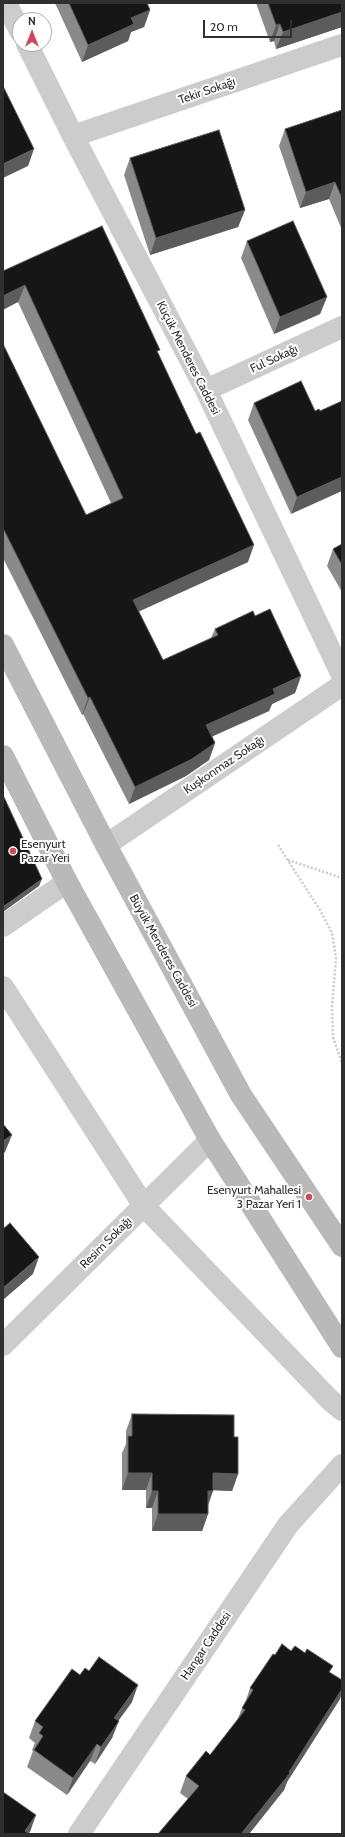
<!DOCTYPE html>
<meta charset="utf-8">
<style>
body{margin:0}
#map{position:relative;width:345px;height:1837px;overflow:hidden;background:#fff;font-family:Cabin,sans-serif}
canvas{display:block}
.frame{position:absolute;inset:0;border:4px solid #2f2f2f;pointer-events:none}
.north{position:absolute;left:12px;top:12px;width:40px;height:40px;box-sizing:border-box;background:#fff;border:1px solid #acacac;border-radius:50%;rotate:0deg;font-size:11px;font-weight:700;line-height:16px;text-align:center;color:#2f2f2f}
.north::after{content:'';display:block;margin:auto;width:14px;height:18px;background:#d04755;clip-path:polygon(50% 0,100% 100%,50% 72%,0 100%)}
.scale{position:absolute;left:203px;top:20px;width:89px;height:18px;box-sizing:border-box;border:2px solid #2f2f2f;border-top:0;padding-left:5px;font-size:12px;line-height:14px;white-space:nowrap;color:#2f2f2f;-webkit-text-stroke:3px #fff;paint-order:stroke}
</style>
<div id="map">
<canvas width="345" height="1837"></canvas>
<div class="frame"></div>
<div class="north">N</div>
<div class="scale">20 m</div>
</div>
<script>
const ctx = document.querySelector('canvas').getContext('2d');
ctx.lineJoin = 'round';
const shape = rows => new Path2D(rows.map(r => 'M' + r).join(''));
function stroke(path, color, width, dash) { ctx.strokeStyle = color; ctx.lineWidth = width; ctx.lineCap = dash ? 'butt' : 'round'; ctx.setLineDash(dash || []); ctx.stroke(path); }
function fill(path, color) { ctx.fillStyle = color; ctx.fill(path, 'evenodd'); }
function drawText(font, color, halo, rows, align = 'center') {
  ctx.font = font + ' Cabin,sans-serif'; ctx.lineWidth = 4; ctx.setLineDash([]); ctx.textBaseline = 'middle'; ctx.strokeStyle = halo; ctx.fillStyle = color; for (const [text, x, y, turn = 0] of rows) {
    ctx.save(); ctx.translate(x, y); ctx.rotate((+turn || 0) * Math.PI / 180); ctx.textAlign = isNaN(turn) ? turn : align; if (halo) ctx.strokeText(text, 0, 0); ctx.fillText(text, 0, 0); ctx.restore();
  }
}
stroke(shape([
 [278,845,320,910,332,933,336,958,332,1007,333,1037,342,1063],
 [288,860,342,878]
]), '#c9c9c9', 2.5, [2, 2]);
stroke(shape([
 [6,3,20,31],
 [27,44,73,136,206,390,342,675],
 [73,136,342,45],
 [206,390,342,327],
 [106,845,342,685],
 [3,926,67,882],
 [3,987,144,1206,329,1399,342,1410],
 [3,1345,210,1140],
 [79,1834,288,1525,342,1465]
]), '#ccc', 22);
stroke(shape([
 [3,645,106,845,241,1095,342,1246],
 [3,756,67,882,210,1140,342,1347]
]), '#b9b9b9', 22);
fill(shape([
 [55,3,147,3,150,10,144,27,131,32,128,41,82,62],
 [256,3,342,3,342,27,276,49,274,41,270,42],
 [342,110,342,230,329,199,300,208,279,146,285,129],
 [130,158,245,210,238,227,150,255,124,175],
 [247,241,327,297,320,314,274,334,241,258],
 [3,271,158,353,248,562,138,612,163,660,211,638,215,629,255,616,301,676,295,693,272,704,269,711,212,736,215,743,209,760,186,776,129,804,83,714,82,715,3,558,3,344,86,515,111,503,18,302],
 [342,401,291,514,248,420,254,403,320,411],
 [342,544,342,592,327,566,333,549],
 [132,1414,234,1437,238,1474,232,1491,213,1490,208,1505,208,1514,202,1531,152,1531,152,1508,146,1508,146,1490,122,1490,122,1453,126,1444,126,1431],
 [291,1651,330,1672,340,1699,287,1782,284,1790,249,1834,158,1834,188,1799,180,1793,186,1776,210,1755,237,1721,242,1708,246,1700,250,1688,275,1655],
 [80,1675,132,1702,118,1721,112,1738,95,1764,90,1761,67,1795,27,1767,33,1751,32,1750,35,1743,29,1738,35,1721]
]), '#8a8a8a');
fill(shape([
 [150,10,144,27,131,32,128,41,82,62,88,45,131,18],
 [342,12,342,27,276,49,283,32],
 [280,24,274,41,270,42,276,25],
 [34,149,28,166,3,178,3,164],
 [335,182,329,199,300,208,306,192],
 [245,210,238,227,150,255,156,238],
 [25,285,18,302,3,310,3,296],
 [327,297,320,314,274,334,280,317],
 [342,477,342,491,291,514,297,497],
 [254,545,248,562,126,617,133,600],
 [301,676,295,693,272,704,269,711,200,742,206,725,273,689],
 [90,697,83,714,82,715,88,698],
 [215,743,209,760,186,776,129,804,135,787],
 [42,879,39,886,3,912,3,907],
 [12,1135,5,1152,3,1154,3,1141],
 [39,1257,33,1274,3,1300,3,1288],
 [128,1473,152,1473,146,1490,122,1490],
 [213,1473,238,1474,232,1491,207,1490],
 [152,1491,158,1491,152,1508,146,1508],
 [208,1491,213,1491,207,1508],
 [158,1514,208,1514,202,1531,152,1531],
 [138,1685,132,1702,108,1735,114,1718],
 [342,1689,342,1693,340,1699,287,1782,284,1790,249,1834,241,1834,289,1772],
 [119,1721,112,1738,95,1764,101,1747],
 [97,1744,90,1761,67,1795,73,1778],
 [36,1815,30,1832,28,1834,25,1831]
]), '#5c5c5c');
const building = shape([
 [69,3,147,3,150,10,131,18,134,24,88,45,69,3],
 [268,3,342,3,342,12,283,32,280,24,276,25,268,3],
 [3,86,34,149,3,164,3,86],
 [342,110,342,198,335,182,306,192,285,129,342,110],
 [219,130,245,210,156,238,130,158,219,130],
 [293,221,327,297,280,317,247,241,293,221],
 [102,226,160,350,157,351,196,434,200,432,254,545,133,600,163,660,218,635,215,629,253,611,255,616,270,609,301,676,273,689,275,694,206,725,215,743,192,759,135,787,90,697,88,698,3,528,3,344,86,515,123,498,25,285,3,296,3,271,102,226],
 [301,381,315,411,319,409,320,411,342,401,342,477,297,497,254,403,301,381],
 [342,544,342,565,333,549,342,544],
 [3,795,42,879,3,907,3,795],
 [3,1124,12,1135,3,1141,3,1124],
 [10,1223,39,1257,3,1288,3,1229,10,1223],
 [132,1414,234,1415,234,1437,238,1437,238,1474,213,1473,213,1491,208,1491,208,1514,158,1514,158,1491,152,1491,152,1473,128,1473,128,1436,132,1436,132,1414],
 [282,1644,291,1651,295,1646,305,1653,307,1649,333,1666,329,1672,342,1680,342,1689,289,1772,290,1773,241,1834,158,1834,199,1786,186,1776,206,1751,210,1755,245,1710,242,1708,253,1690,250,1688,273,1654,275,1655,282,1644],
 [99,1657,138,1685,114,1718,119,1721,101,1747,97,1744,73,1778,34,1750,43,1736,39,1733,43,1727,35,1721,72,1669,80,1675,85,1668,89,1671,99,1657],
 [3,1792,36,1815,25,1831,29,1834,3,1834,3,1792]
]);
fill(building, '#161616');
stroke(building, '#5c5c5c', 1);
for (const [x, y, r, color] of [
 [13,851,4,"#d04755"],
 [309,1197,4,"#d04755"]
]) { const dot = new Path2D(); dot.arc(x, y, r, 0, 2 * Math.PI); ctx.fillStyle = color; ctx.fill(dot); stroke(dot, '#fff', 1.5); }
drawText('12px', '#2f2f2f', '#fff', [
 ["Tekir Sokağı",207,91,-19],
 ["Küçük Menderes Caddesi",188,358,63],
 ["Ful Sokağı",274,359,-25],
 ["Kuşkonmaz Sokağı",224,765,-34],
 ["Büyük Menderes Caddesi",163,951,61],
 ["Resim Sokağı",106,1243,-45],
 ["Hangar Caddesi",206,1646,-56]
]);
drawText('12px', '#2f2f2f', '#fff', [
 ["Esenyurt",21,844],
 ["Pazar Yeri",21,858],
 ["Esenyurt Mahallesi",301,1190,"right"],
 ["3 Pazar Yeri 1",301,1204,"right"]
], 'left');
</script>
